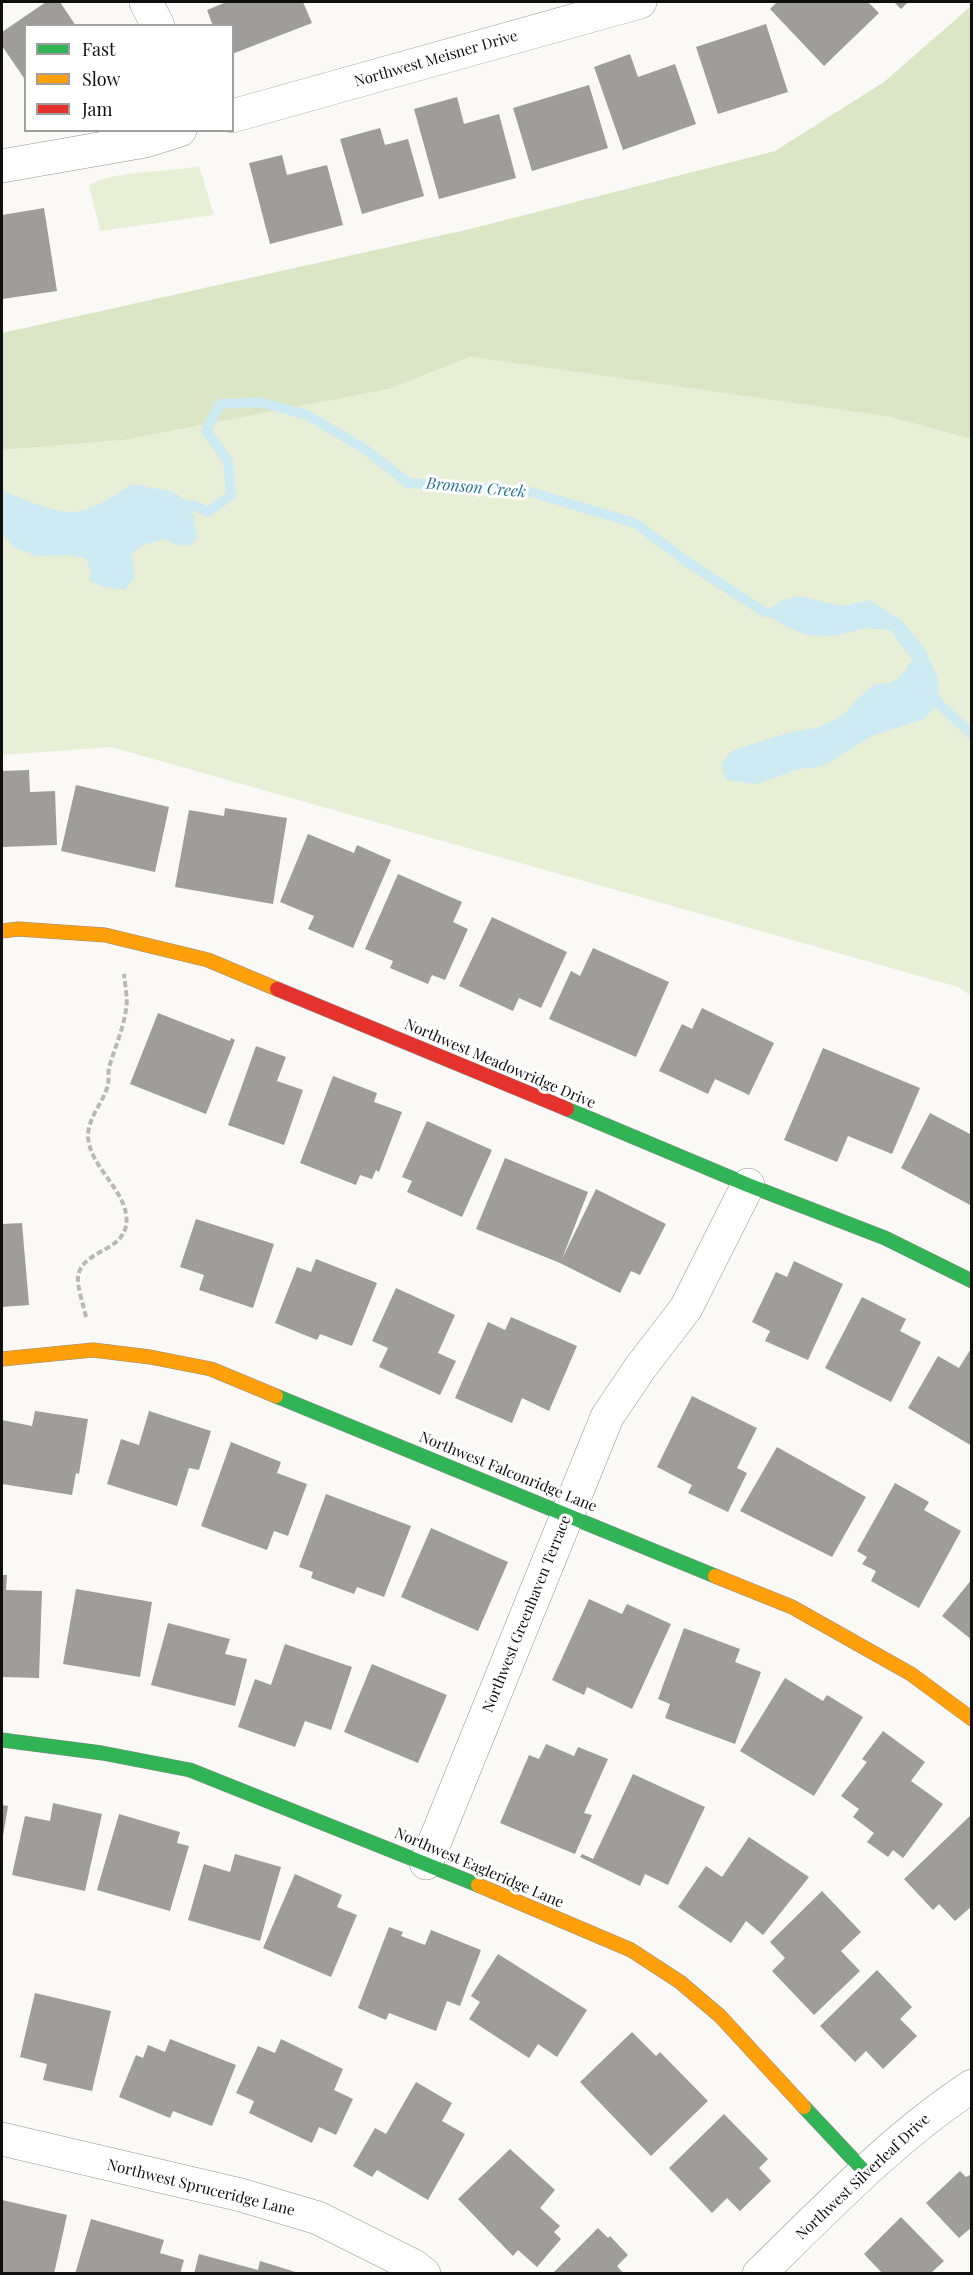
<!DOCTYPE html>
<style>
body{margin:0}
#map{position:relative;width:973px;height:2275px;overflow:hidden;background:#fbf9f5;font-family:"Playfair Display",serif}
canvas{display:block}
.frame{position:absolute;inset:0;border:3px solid #0f0f0f;pointer-events:none}
.legend{position:absolute;left:24px;top:24px;width:210px;height:108px;box-sizing:border-box;background:#fff;border:2px solid #9f9f9f;margin:0;padding:8px 10px;list-style:none;font-size:18px;color:#0f0f0f}
.legend li{display:flex;align-items:center;gap:12px;height:30px}
.legend b{width:30px;border:2px solid #9f9f9f}
</style>
<div id="map">
<canvas width="973" height="2275"></canvas>
<div class="frame"></div>
<ul class="legend">
<li><b style="height:8px;background:#30b455"></b>Fast</li>
<li><b style="height:8px;background:#ff9f0a"></b>Slow</li>
<li><b style="height:8px;background:#e5322d"></b>Jam</li>
</ul>
</div>
<script>
const context = document.querySelector('canvas').getContext('2d');
context.lineJoin = 'round';
function fillPath(path, color) {
  context.fillStyle = color;
  context.fill(path, 'evenodd');
}
function trace(path, color, width, dash) {
  context.strokeStyle = color;
  context.lineWidth = width;
  context.lineCap = dash ? 'butt' : 'round';
  context.setLineDash(dash || []);
  context.stroke(path);
}
function drawText(font, color, halo, rows, align = 'center') {
  context.font = font + ' "Playfair Display",serif';
  context.lineWidth = 6;
  context.setLineDash([]);
  context.textBaseline = 'middle';
  context.strokeStyle = halo;
  context.fillStyle = color;
  for (const [text, x, y, turn = 0] of rows) {
    context.save();
    context.translate(x, y);
    context.rotate((+turn || 0) * Math.PI / 180);
    context.textAlign = isNaN(turn) ? turn : align;
    if (halo) context.strokeText(text, 0, 0);
    context.fillText(text, 0, 0);
    context.restore();
  }
}
const green = new Path2D(`
 M199,166L214,215L100,231L89,185C123,168 163,174 199,166Z
 M470,357L890,417L971,439V996L958,987L111,747L2,755V450L124,440L389,389Z`);
const forest = new Path2D(`
 M971,6V439L890,417L470,357L389,389L124,440L2,450V333L470,229L775,151L884,82Z`);
const water = new Path2D(`
 M132,484L174,492L192,505L197,538L191,545L179,546L164,539L146,544L131,553L135,577L125,590L101,586L89,580L91,573L86,558L66,555L37,556L15,548L2,534V490C17,497 57,514 73,512C95,510 114,496 132,484Z
 M798,596L843,606L869,600L900,619L924,647L938,678V703L924,719L872,736L823,766L795,770L756,784L726,780L721,765L731,751L787,733L817,728L843,716L857,699L875,684C898,684 901,678 912,659L890,630L866,628L835,636L806,635L783,625L764,612L781,601Z`);
const stream = new Path2D(`
 M178,508L192,505L208,512L231,495L228,461L206,431L220,404L259,402L307,415L365,449L408,483L527,491L635,523L686,561L764,612L778,613
 M933,691L938,703L972,734`);
const building = new Path2D(`
 M46,2H60L76,26H26V81L2,46V32Z
 M223,2H303L312,23L232,54V26H213L207,10L224,3Z
 M777,2H868L879,13L824,66L770,9Z
 M894,2H908L901,9Z
 M766,24L788,92L718,114L696,47Z
 M630,54L638,77L675,64L696,124L623,150L594,67Z
 M589,85L608,148L532,171L513,108Z
 M457,97L464,124L499,114L516,178L439,199L414,109Z
 M380,128L385,145L408,139L424,196L362,214L340,139Z
 M282,155L287,175L327,165L343,225L270,244L249,163Z
 M44,208L57,291L2,299V215Z
 M29,770L30,792L55,791L57,845L2,847V771Z
 M76,785L169,807L155,872L61,851Z
 M225,808L287,818L273,904L175,887L189,810L224,816Z
 M308,834L354,853L357,845L391,860L353,948L308,929L314,916L280,902Z
 M398,874L462,902L453,922L468,929L445,980L432,975L428,984L390,968L393,961L365,949Z
 M492,917L567,952L541,1008L519,998L513,1011L459,986Z
 M593,948L669,982L636,1057L549,1019L571,971L580,976Z
 M702,1008L774,1043L749,1095L715,1079L708,1094L659,1071L682,1024L692,1029Z
 M158,1013L230,1041L231,1038L235,1040L206,1114L130,1084Z
 M256,1046L286,1057L277,1081L303,1090L284,1145L228,1125Z
 M823,1048L920,1088L892,1154L848,1136L837,1162L784,1140Z
 M333,1076L377,1093L374,1102L402,1112L379,1172L376,1170L372,1179L360,1175L356,1185L300,1163Z
 M930,1113L972,1135V1206L901,1168Z
 M427,1121L492,1150L462,1217L407,1192L412,1181L402,1177Z
 M505,1158L588,1192L562,1259L596,1189L666,1224L640,1275L631,1271L620,1293L560,1263L476,1229Z
 M196,1219L274,1244L253,1308L199,1290L204,1275L180,1267Z
 M22,1223L29,1305L2,1307V1224Z
 M316,1259L377,1283L352,1346L320,1334L317,1340L275,1323L297,1267L311,1272Z
 M794,1261L843,1284L808,1360L765,1341L770,1331L752,1322L776,1272L787,1277Z
 M396,1288L455,1315L438,1353L456,1361L440,1395L379,1367L388,1348L372,1341Z
 M862,1297L906,1319L900,1331L921,1342L891,1402L825,1368Z
 M511,1317L577,1346L549,1411L522,1398L512,1423L455,1398L488,1322L505,1330Z
 M972,1347V1446L908,1408L938,1356L959,1368Z
 M692,1396L757,1428L737,1468L747,1473L728,1512L688,1493L692,1485L657,1467Z
 M35,1411L88,1419L79,1474L76,1473L72,1495L2,1484V1420L32,1426Z
 M149,1411L211,1431L199,1470L189,1468L177,1506L107,1484L121,1439L139,1445Z
 M231,1442L281,1462L277,1473L307,1484L288,1536L274,1531L267,1550L201,1526Z
 M777,1447L866,1497L832,1557L740,1511Z
 M895,1483L929,1502L924,1510L961,1531L919,1608L871,1581L876,1571L862,1564L867,1557L857,1551Z
 M326,1494L411,1526L384,1597L357,1587L354,1594L311,1578L313,1572L299,1567Z
 M431,1528L508,1562L478,1631L401,1597Z
 M2,1575H7L6,1590L42,1591L39,1678L2,1677Z
 M972,1579V1640L942,1616Z
 M76,1589L152,1602L140,1677L63,1664Z
 M589,1599L622,1614L627,1604L671,1624L632,1709L587,1687L584,1695L552,1680Z
 M168,1623L230,1639L225,1654L247,1659L235,1706L151,1685Z
 M684,1628L740,1649L735,1662L761,1672L735,1744L665,1718L670,1704L658,1699Z
 M285,1644L352,1667L331,1730L305,1721L295,1747L238,1727L255,1679L271,1685Z
 M372,1664L447,1695L418,1763L344,1732Z
 M785,1678L823,1701L827,1695L863,1717L814,1796L740,1751Z
 M883,1731L925,1762L911,1781L943,1804L903,1858L893,1850L888,1857L867,1842L874,1833L853,1817L859,1809L841,1796L867,1762L862,1759Z
 M546,1744L574,1756L578,1747L608,1759L584,1813L592,1815L575,1854L500,1823L529,1755L539,1759Z
 M633,1774L705,1807L668,1885L645,1874L640,1886L580,1857L582,1854L593,1859Z
 M53,1803L102,1814L85,1891L12,1875L25,1816L50,1821Z
 M2,1805L8,1806L3,1836H2Z
 M119,1814L180,1832L177,1843L189,1846L170,1911L97,1890Z
 M972,1814V1906L955,1921L939,1904L933,1910L904,1879Z
 M749,1837L809,1877L763,1935L746,1921L731,1943L678,1907L706,1866L722,1877Z
 M235,1854L281,1867L260,1941L188,1920L204,1864L230,1872Z
 M295,1874L342,1895L337,1907L357,1915L331,1977L263,1948Z
 M822,1891L861,1932L841,1951L860,1971L814,2015L772,1971L785,1958L770,1942Z
 M389,1927L403,1932L401,1936L425,1945L431,1930L481,1950L460,2006L447,2001L436,2031L389,2013L386,2020L358,2008Z
 M498,1954L587,2010L557,2057L538,2044L529,2058L469,2019L480,2002L471,1996Z
 M877,1970L912,2007L900,2019L917,2036L883,2069L866,2051L855,2062L820,2026Z
 M35,1993L111,2011L92,2091L43,2080L47,2064L20,2057Z
 M632,2032L656,2056L660,2052L708,2101L651,2156L580,2082Z
 M170,2039L236,2065L212,2126L173,2111L170,2118L119,2097L136,2055L143,2058L148,2045L165,2052Z
 M281,2039L343,2069L334,2090L353,2099L336,2135L319,2127L312,2143L249,2113L254,2101L236,2093L258,2046L275,2053Z
 M416,2082L452,2103L442,2121L465,2134L428,2200L377,2170L372,2177L353,2166L375,2128L386,2134Z
 M724,2114L768,2159L759,2168L771,2181L740,2211L727,2198L712,2213L669,2168Z
 M510,2149L555,2190L540,2208L560,2226L554,2232L561,2239L537,2267L518,2250L513,2256L458,2199Z
 M960,2171L966,2177L972,2174V2227L959,2238L926,2203Z
 M2,2200L67,2215L54,2274H2Z
 M901,2217L944,2261L930,2274H883L864,2254Z
 M91,2219L164,2240L160,2253L184,2260L180,2274H75Z
 M598,2228L608,2238L610,2236L628,2255L617,2266L624,2274H552Z
 M199,2254L258,2270L260,2261L302,2274H194Z`);
const path = new Path2D(`
 M86,1317C84,1308 77,1286 78,1277C81,1251 121,1252 126,1226C132,1193 88,1168 88,1135C89,1116 103,1103 108,1085C109,1079 108,1073 109,1067C115,1048 123,1029 126,1010C128,999 125,985 124,974`);
const street = new Path2D(`
 M146,2L158,26
 M232,116L640,2
 M2,166L145,141L180,130
 M426,1863L607,1417L640,1368L686,1308L748,1185
 M2,2139L241,2195L318,2218L414,2266L424,2274
 M759,2274C827,2208 893,2138 972,2086`);
const fast = new Path2D(`
 M567,1109L748,1185L885,1238L972,1281
 M276,1396L715,1576
 M2,1740L102,1753L190,1770L478,1885
 M804,2107L865,2172`);
const slow = new Path2D(`
 M2,931L18,929L105,935L208,960L277,989
 M2,1359L93,1350L150,1357L211,1369L276,1396
 M715,1576L792,1607L911,1674L972,1719
 M478,1885L631,1950L680,1982L720,2016L804,2107`);
const jam = new Path2D(`
 M277,989L567,1109`);
const streetNames = [
 ["Northwest Meisner Drive",436,59,-16],
 ["Northwest Meadowridge Drive",500,1064,23],
 ["Northwest Falconridge Lane",508,1472,22],
 ["Northwest Greenhaven Terrace",527,1614,-68],
 ["Northwest Eagleridge Lane",479,1868,23],
 ["Northwest Silverleaf Drive",863,2177,-43],
 ["Northwest Spruceridge Lane",201,2188,14]
];
const waterNames = [
 ["Bronson Creek",476,488,5]
];
fillPath(green, '#e8efd7');
fillPath(forest, '#dae6c5');
fillPath(water, '#ceeaf2');
trace(stream, '#ceeaf2', 10);
fillPath(building, '#9f9d9a');
trace(street, '#959493', 34);
trace(fast, '#8c8b89', 15);
trace(slow, '#8c8b89', 15);
trace(jam, '#8c8b89', 15);
trace(path, '#b9b8b8', 4, [6, 3]);
trace(street, '#fefefe', 33);
trace(fast, '#30b455', 14);
trace(slow, '#ff9f0a', 14);
trace(jam, '#e5322d', 14);
drawText('15px', '#0f0f0f', '#fff', streetNames);
drawText('italic 16px', '#227497', '#fff', waterNames);
</script>
